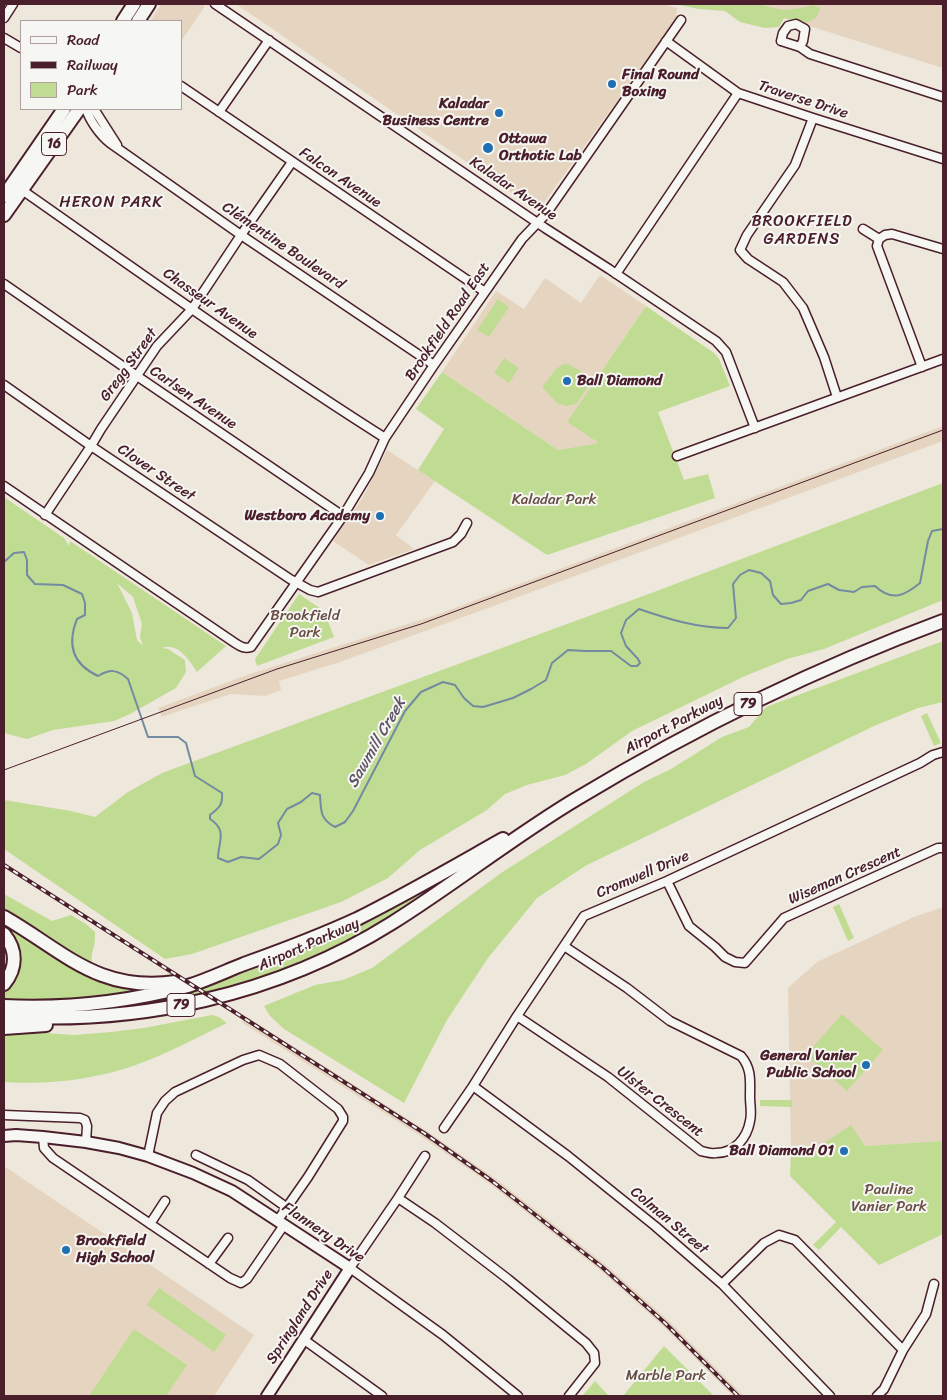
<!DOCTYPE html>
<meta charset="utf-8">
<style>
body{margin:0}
#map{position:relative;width:947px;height:1400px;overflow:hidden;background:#eee7db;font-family:Sriracha,sans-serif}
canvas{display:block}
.frame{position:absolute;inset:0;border:5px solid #4a1f2b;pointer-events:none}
.legend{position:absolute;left:20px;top:20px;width:162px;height:90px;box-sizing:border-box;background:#f6f6f2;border:1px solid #b1a0a2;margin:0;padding:6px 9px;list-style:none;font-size:15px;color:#4a1f2b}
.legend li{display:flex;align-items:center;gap:10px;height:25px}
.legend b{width:25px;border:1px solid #b1a0a2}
</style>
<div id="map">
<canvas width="947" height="1400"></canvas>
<div class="frame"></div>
<ul class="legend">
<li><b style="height:6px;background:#f6f6f2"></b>Road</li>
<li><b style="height:6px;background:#4a1f2b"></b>Railway</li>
<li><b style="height:14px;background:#c0dc93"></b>Park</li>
</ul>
</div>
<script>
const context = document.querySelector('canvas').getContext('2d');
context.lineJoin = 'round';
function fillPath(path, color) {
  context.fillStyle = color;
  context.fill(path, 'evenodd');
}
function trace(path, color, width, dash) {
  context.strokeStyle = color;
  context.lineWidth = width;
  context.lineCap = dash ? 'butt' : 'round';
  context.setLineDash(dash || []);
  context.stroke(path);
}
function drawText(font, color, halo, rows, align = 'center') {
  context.font = font + ' Sriracha,sans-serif';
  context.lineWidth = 4;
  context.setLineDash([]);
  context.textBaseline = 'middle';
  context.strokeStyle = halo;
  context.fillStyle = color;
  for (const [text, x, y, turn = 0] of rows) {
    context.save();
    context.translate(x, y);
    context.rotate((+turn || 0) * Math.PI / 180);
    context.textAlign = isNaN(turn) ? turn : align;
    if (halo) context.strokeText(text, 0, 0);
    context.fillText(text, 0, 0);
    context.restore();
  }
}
const built = new Path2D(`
 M161,4H201L205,6L182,40L181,21H153L151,20Z
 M236,4H663L677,8L676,19L538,211Z
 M742,4H943V68L784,18Z
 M600,275L646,306L568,421L600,443L558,450L442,372L496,291L524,309L545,278L581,303Z
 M943,426V441L488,608L340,662L279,681L281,690L265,696L231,694L161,717V715L158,708L250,674L436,615Z
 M387,450L435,481L396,535L414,549L369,565L333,541L363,497Z
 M943,907V1141L791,1151L788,988L817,962L914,917Z
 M247,1017L428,1132L496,1179L606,1265L669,1321L744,1396H733L663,1326L600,1270L490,1184L422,1137L241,1022Z
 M4,1166L254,1335L214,1396H4Z`);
const green = new Path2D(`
 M674,4H759L773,8L785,10L801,8L813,5L820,8L817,17L804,24L784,18L779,27L765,28L740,22L725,11L699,9Z
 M498,299L509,307L489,337L477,330Z
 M646,306L714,353L719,359L730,386L658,412L684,480L708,474L715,498L547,555L418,470L444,429L416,409L442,372L558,450L599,443L567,422Z
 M504,358L519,368L509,383L494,373Z
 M563,364H568L588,375L586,390L576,404L566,406L557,403L542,387L556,369Z
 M943,483V600L824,649L787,659L745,676L632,731L586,764L565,775L527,785L505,794L487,810L420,850L388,878L341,902L192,954L165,959L4,849V800L71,811L95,817L128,792L162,773L654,592Z
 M4,497L64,538L69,546L70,541L226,646L197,672C189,660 178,642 162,648L168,649L185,660L186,672L176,688L130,714L114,721L53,730L27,739L4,733ZM117,583L133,597L142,624L140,637L143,646L137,640L132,613Z
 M299,594L324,611L334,637L257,666L255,659Z
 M943,641V702L918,708L874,726L585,866L537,898L488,958L447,1020L404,1103L284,1029L270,1016L264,1006L315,985L343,980L372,968L501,873L644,782L671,769L722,737L749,727L766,707Z
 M927,713L941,743L934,746L921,716Z
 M437,885L438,887L367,934L315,959L215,994L148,1007L53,1014L190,990L233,977L298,951L366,920Z
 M4,894L52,921L71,915L86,924L95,932C95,942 95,944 92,953C91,957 92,962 92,966L4,911Z
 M839,904L854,938L848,941L833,907Z
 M4,921L141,989V991L76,1000H4V988L14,976L4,929Z
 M842,1014L883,1050L847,1091L806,1055Z
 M212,1015L219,1017L227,1023C196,1038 165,1055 133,1066C91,1080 48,1085 4,1082V1035L32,1032L74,1035L111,1032L144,1028Z
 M760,1100H792V1107L760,1106Z
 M851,1125L865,1146L943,1141V1234L879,1265L841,1227L819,1250L813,1245L836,1222L790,1176L791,1151L819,1149L818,1147Z
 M159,1288L226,1335L214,1352L147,1305Z
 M134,1329L187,1365L166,1396H89Z
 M664,1346L714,1396H623Z
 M595,1381L609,1396H584L583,1395Z`);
const stream = new Path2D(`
 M4,562L14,553L24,552L27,560V575L35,584L63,585L82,594L85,603V615L77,619C67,644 72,664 98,676C110,669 117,669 128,679L148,737H178L186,743L195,776L222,793C223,805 219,808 210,815V819C228,830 218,843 218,858L228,862L241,857L259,859L278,844L281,835L278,823L287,809L301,802L312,793L320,795C321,811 320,819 335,827L345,822L353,811L405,711L421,692L443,682L455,685L464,698L473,706L483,707L513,698L531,689L546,680L552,663L568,650L585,651H611L631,666H637L640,663L638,659L626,646L621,633L626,620L639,609C668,619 697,628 728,628L736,618L733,584L740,575L749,570L761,573L770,581L773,595L781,604L791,603L801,600L808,591L828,584L839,590L854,592L862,587L875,586C892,602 904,596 920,583L928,541L932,531L943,529`);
const minor = new Path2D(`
 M215,4L545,228L609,269L716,341L726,352L755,428
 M4,18L13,4
 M4,38L21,48
 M666,41L738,93L813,118L943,159
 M800,47L803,41L805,29L796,24L788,26L783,33L781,41L800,47L810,54L943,97
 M181,86L485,292
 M86,109C90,121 100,135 110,143L241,235L434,365
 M94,109L117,145
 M219,112L269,40
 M813,118L795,165L747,235L740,250L748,259L783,282L803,308L824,357L837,397
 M22,190C142,274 262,360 385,438
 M863,229L879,239
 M616,274L738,93
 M4,284L137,376L343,516
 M922,367L877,246L879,239L885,235L892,234L943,249
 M4,385L91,446L290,579L310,590L318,592L453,542L461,534L467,523
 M677,456L943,359
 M4,486L235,643C241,647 245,649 251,647L343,516L369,473L385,438L434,365L522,239L546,214L681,20
 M45,515L91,446L101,429L157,346L192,309L241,235L292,162
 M667,881L689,926L715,947L725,957L735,962L745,963L784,918L938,848H943
 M517,1016L608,1077L701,1151C706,1152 712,1154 716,1153C735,1153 747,1138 750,1121C752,1113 750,1105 750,1097C750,1081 752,1069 741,1056L670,1021L627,988L564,946
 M473,1086L568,1156L655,1226L722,1284L830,1396
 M4,1115L80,1118L85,1120L87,1126L86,1142
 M444,1128L473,1086L517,1016L584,916L667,881L920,763L933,755L943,752
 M43,1137L44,1148L53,1158L230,1278L241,1283L247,1279L284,1225
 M196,1155L248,1180L286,1207
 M148,1156L157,1113L165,1101L175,1092L243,1060L259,1055L280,1064L338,1109L343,1117V1121L308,1177L278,1220
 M425,1156L398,1198L350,1268L443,1335L518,1396
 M398,1198L435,1223L508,1279L586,1343L594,1353L595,1363L569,1396
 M150,1224L165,1201
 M209,1264L228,1238
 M722,1284L764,1243L779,1235L795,1240L903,1350
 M303,1339L382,1396
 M877,1396L884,1389L903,1350L926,1314L934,1284`);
const tertiary = new Path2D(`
 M4,1136L16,1135L43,1137L86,1142L119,1148L148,1156L193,1173L232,1191L350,1268L267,1396`);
const primary = new Path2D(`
 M123,21L134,4
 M138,21L149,4
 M4,196L64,109
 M4,215L79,109`);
const trunk = new Path2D(`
 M4,917C65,952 98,993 176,982
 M4,934C17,950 17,968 4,984
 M4,1006C66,1009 128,1002 188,986C207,980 226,971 244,964C283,950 320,936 357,919C407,894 455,866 503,839
 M4,1016C139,1025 277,995 392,923C456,883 514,836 578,798C694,728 816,668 943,621
 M4,1028L46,1025`);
const tram = new Path2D(`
 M4,770L277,669L421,624L943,430`);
const rail = new Path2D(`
 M4,865L424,1133L492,1181L602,1267L665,1323L738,1396`);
const markers = [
 [612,84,5,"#1f6fb2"],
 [499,113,5,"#1f6fb2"],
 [488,148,6,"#1f6fb2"],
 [567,381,5,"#1f6fb2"],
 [380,516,5,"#1f6fb2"],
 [866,1065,5,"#1f6fb2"],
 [844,1151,5,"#1f6fb2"],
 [66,1250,5,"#1f6fb2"]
];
const shields = [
 [54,144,25],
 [748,704,28],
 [181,1005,28]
];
const shieldNames = [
 ["16",54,144],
 ["79",748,704],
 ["79",181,1005]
];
const poiNames = [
 ["Final Round",622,75],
 ["Boxing",622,92],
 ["Kaladar",489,104,"right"],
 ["Business Centre",489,121,"right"],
 ["Ottawa",499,139],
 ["Orthotic Lab",499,156],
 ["Ball Diamond",577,381],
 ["Westboro Academy",370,516,"right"],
 ["General Vanier",856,1056,"right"],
 ["Public School",856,1073,"right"],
 ["Ball Diamond 01",834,1151,"right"],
 ["Brookfield",76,1241],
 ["High School",76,1258]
];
const streetNames = [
 ["Traverse Drive",803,100,18],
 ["Falcon Avenue",340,178,34],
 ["Kaladar Avenue",513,189,34],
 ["Clémentine Boulevard",283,246,34],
 ["Chasseur Avenue",210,304,35],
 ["Brookfield Road East",448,322,-56],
 ["Gregg Street",129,365,-54],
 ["Carlsen Avenue",193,398,34],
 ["Clover Street",156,473,34],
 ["Airport Parkway",674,725,-28],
 ["Cromwell Drive",643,875,-23],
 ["Wiseman Crescent",845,876,-24],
 ["Airport Parkway",309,945,-24],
 ["Ulster Crescent",660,1102,38],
 ["Colman Street",669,1221,40],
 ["Flannery Drive",323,1233,34],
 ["Springland Drive",300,1317,-57]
];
const parkNames = [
 ["Kaladar Park",554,500],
 ["Brookfield",305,616],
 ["Park",305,633],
 ["Pauline",889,1190],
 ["Vanier Park",889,1207],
 ["Marble Park",666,1376]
];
const neighbourhoodNames = [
 ["HERON PARK",111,203],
 ["BROOKFIELD",802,222],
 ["GARDENS",802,240]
];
const waterNames = [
 ["Sawmill Creek",377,743,-60]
];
fillPath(built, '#e5d5c0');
fillPath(green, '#c0dc93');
trace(stream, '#738aa1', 2);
trace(minor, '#4a1f2b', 11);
trace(tertiary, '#4a1f2b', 14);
trace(primary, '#4a1f2b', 16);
trace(trunk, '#4a1f2b', 16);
trace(minor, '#f6f6f2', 8);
trace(tertiary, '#f6f6f2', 10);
trace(primary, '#f6f6f2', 12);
trace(trunk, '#f6f6f2', 12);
trace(tram, '#4a1f2b', 1);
trace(rail, '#4a1f2b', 4);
trace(rail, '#f6f6f2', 2, [5.5]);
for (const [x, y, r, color] of markers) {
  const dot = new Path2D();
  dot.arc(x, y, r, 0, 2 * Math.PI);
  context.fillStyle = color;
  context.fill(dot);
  trace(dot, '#f6f6f2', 2);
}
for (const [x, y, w] of shields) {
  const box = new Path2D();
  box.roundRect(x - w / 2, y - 11.5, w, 23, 4);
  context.fillStyle = '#f6f6f2';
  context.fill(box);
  trace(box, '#4a1f2b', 1);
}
drawText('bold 14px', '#4a1f2b', null, shieldNames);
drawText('bold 15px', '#4a1f2b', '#f6f6f2', poiNames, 'left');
drawText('15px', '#4a1f2b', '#f6f6f2', streetNames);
drawText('15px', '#684e45', '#f6f6f2', parkNames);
context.letterSpacing = '1px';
drawText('16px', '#4a1f2b', '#f6f6f2', neighbourhoodNames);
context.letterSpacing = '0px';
drawText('italic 16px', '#5e5566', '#f6f6f2', waterNames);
</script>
